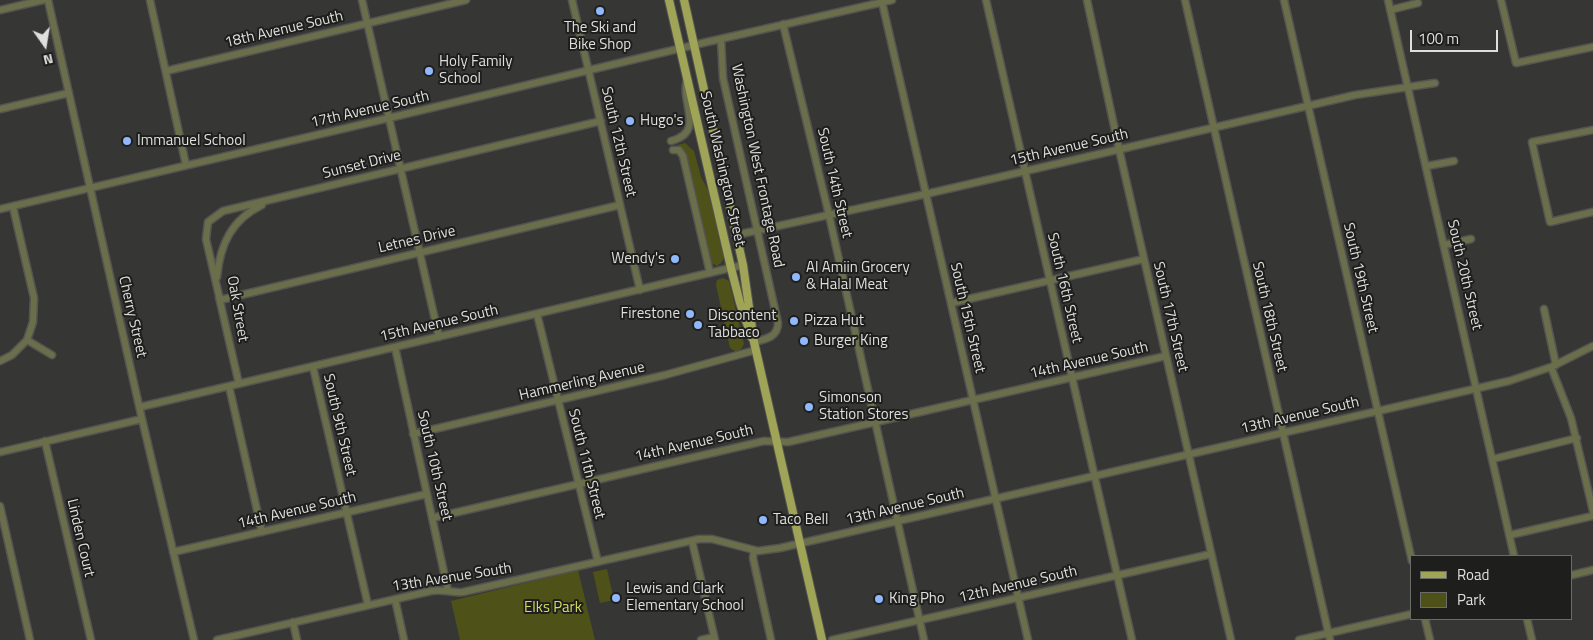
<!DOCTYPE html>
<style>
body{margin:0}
#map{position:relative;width:1593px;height:640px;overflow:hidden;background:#363634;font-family:"Titillium Web",sans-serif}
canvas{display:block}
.legend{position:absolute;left:1410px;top:555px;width:162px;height:65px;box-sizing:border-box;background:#1e1e1c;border:1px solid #6b6b69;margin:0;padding:6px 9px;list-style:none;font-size:15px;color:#dfdfdd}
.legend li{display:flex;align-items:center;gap:10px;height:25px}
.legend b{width:25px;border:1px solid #6b6b69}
.north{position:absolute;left:20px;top:20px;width:50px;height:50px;-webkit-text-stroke:4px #1e1e1c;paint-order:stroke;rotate:167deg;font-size:14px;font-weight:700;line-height:20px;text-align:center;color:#dfdfdd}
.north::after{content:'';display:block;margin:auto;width:18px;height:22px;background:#dfdfdd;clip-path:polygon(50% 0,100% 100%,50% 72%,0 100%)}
.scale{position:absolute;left:1410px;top:30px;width:88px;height:22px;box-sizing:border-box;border:2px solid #dfdfdd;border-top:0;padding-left:6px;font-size:15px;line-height:18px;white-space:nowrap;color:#dfdfdd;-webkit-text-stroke:4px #1e1e1c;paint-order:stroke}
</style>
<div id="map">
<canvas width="1593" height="640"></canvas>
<ul class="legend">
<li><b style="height:6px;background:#a0a456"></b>Road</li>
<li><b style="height:14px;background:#4f5218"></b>Park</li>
</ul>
<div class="north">N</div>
<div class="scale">100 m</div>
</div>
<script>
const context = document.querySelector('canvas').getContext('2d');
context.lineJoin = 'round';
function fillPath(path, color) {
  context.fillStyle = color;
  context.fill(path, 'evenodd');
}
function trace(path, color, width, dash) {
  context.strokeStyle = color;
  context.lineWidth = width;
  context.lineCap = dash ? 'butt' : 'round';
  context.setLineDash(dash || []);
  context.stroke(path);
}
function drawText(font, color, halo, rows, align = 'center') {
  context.font = font + ' "Titillium Web",sans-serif';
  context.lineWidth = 4;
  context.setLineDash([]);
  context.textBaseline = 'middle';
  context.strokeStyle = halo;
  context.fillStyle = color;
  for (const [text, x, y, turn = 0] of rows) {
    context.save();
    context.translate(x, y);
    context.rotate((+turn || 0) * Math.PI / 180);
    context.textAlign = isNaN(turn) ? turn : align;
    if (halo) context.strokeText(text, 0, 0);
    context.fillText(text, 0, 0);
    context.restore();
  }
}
const green = new Path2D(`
 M685,143L694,151L701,177L708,190L724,258L721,263L717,266L710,262L685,152L682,147L677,145Z
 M723,278L729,281L744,344L741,349L737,352L730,348L716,285L717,280Z
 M607,569L614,600L600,603L593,572Z
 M578,570L595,640H460L451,601Z`);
const minor = new Path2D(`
 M48,0L142,419L194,640
 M150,0L186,165
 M362,0L439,337
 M572,0L640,290
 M986,0L1132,640
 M1087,0L1119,149L1231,640
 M1185,0L1330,640
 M1284,0L1412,561
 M1388,0L1514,556
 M1501,0L1516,63L1593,47
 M882,2L1028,640
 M0,10L43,0
 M1390,10L1418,3
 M783,24L829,215L924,640
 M721,39L723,78L778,323C778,337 766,339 754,342
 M166,71L466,0
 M0,109L69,93
 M601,121L223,211L208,222L206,239L220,300L620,205
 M1593,130L1532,142L1550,222L1593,212
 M671,141C706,132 680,103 687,80
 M673,150H679L683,156L710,273
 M1427,166L1454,161
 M13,207L34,298L33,322L27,340
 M0,209L389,118L707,42L892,0
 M736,235L926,194L1355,95L1435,83
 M1444,245L1471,239
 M217,277C220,245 231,220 262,205
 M219,297L239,384
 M951,303L1144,259
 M1544,309L1556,365
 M537,314L598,562
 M395,347L448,591
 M0,361L12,355L27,340L52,355
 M313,367L368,605
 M1551,367L1571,418L1593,511
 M229,386L262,532
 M140,407L743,265
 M413,434L665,375L756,350
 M45,441L91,640
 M0,452L142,419
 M1493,459L1577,438
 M0,506L30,640
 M432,518L764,441L788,442L1166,356
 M1510,535L1593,516
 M692,541L715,640
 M754,550L753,558L771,640
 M173,552L427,494
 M1572,575L1593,570
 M395,599L404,640
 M1425,619L1430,640
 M1527,619L1532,640
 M293,622L297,640
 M217,640L431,591C442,589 452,593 463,592L699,539H712L758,551L780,548L1509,381L1551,367L1593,346
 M701,640L714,637
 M832,640L1211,554
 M1299,640L1412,614`);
const major = new Path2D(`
 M669,0L731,268L740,303L752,338
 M684,0L743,265L754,342L822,640`);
const markers = [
 [600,11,5,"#91b8fd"],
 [429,71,5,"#91b8fd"],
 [630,121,5,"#91b8fd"],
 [127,141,5,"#91b8fd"],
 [675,259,5,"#91b8fd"],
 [796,277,5,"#91b8fd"],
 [690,314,5,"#91b8fd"],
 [794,321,5,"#91b8fd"],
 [698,325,5,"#91b8fd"],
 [804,341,5,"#91b8fd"],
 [809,407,5,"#91b8fd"],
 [763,520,5,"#91b8fd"],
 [616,598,5,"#91b8fd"],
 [879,599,5,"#91b8fd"]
];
const poiNames = [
 ["The Ski and",600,28,"center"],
 ["Bike Shop",600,45,"center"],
 ["Holy Family",439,62],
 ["School",439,79],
 ["Hugo's",640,121],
 ["Immanuel School",137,141],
 ["Wendy's",665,259,"right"],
 ["Al Amiin Grocery",806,268],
 ["& Halal Meat",806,285],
 ["Firestone",680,314,"right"],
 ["Discontent",708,316],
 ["Tabbaco",708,333],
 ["Pizza Hut",804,321],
 ["Burger King",814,341],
 ["Simonson",819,398],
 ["Station Stores",819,415],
 ["Taco Bell",773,520],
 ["Lewis and Clark",626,589],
 ["Elementary School",626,606],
 ["King Pho",889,599]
];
const streetNames = [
 ["18th Avenue South",284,30,-13],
 ["17th Avenue South",370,110,-13],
 ["South 12th Street",618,142,77],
 ["15th Avenue South",1069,148,-13],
 ["Sunset Drive",362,165,-14],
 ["Washington West Frontage Road",757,166,78],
 ["South Washington Street",722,169,77],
 ["South 14th Street",834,183,77],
 ["Letnes Drive",417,240,-13],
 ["South 20th Street",1464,275,77],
 ["South 19th Street",1360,278,77],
 ["South 16th Street",1064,288,77],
 ["Oak Street",237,309,80],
 ["Cherry Street",132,317,77],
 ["South 17th Street",1170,317,77],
 ["South 18th Street",1269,317,77],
 ["South 15th Street",967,318,77],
 ["15th Avenue South",439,324,-13],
 ["14th Avenue South",1089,361,-13],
 ["Hammerling Avenue",582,382,-13],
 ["13th Avenue South",1300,416,-13],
 ["South 9th Street",339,425,77],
 ["14th Avenue South",694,444,-13],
 ["South 11th Street",586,464,76],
 ["South 10th Street",434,466,77],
 ["13th Avenue South",905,507,-13],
 ["14th Avenue South",297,511,-13],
 ["Linden Court",80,538,77],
 ["13th Avenue South",452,578,-9],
 ["12th Avenue South",1018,585,-13]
];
const parkNames = [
 ["Elks Park",553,608]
];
fillPath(green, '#4f5218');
trace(minor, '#545452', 9);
trace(major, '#545452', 10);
trace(minor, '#6b6e4a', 6);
trace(major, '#a0a456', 8);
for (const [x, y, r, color] of markers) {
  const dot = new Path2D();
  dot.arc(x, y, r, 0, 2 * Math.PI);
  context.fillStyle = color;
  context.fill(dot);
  trace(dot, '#1e1e1c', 2);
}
drawText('15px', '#dfdfdd', '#1e1e1c', poiNames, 'left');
drawText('15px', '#dfdfdd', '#1e1e1c', streetNames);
drawText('15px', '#d6dc5d', '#1e1e1c', parkNames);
</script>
